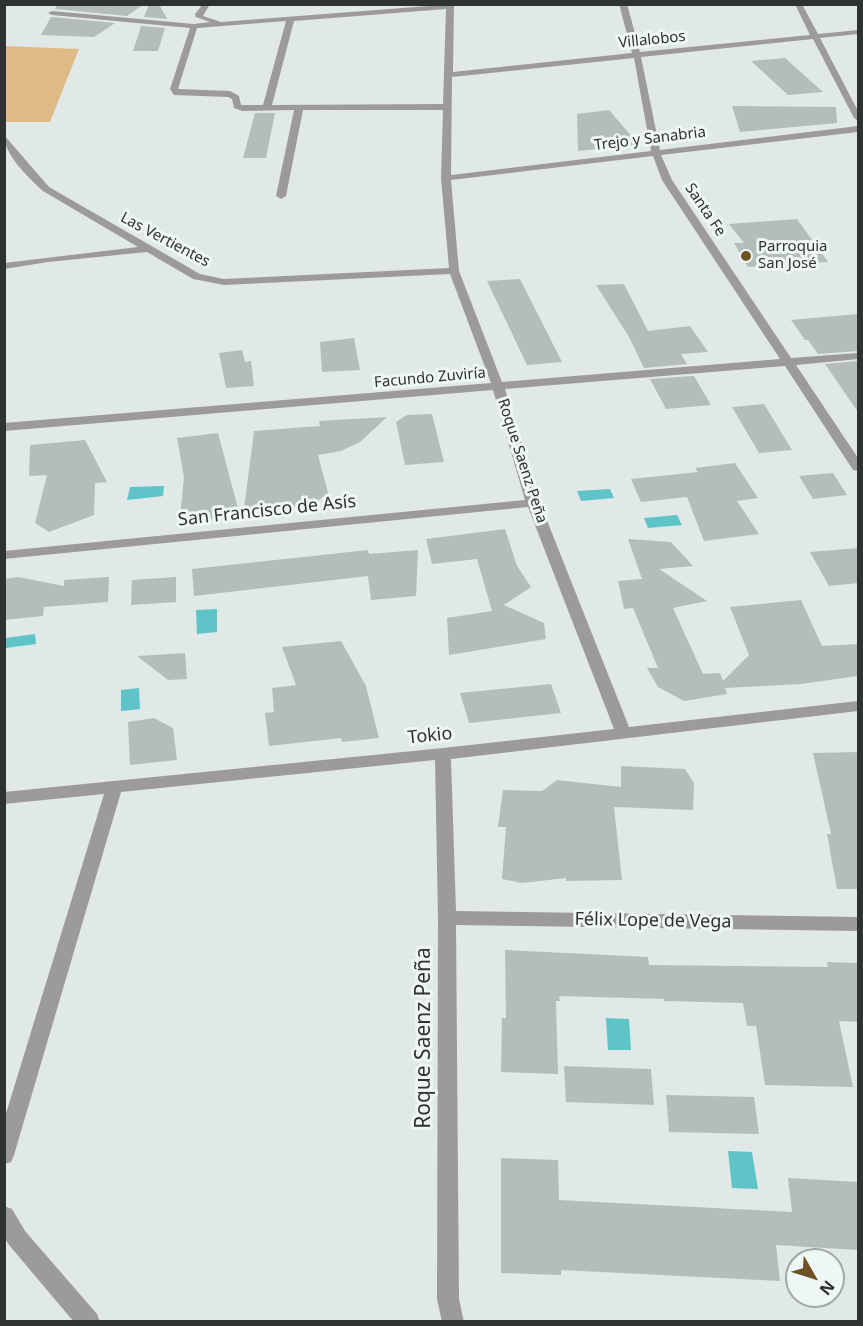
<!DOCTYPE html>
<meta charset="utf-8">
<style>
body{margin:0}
#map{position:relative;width:863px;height:1326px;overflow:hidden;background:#e1e8e8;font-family:"Noto Sans",sans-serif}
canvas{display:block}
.frame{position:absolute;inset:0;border:6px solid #2f3232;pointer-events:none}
.north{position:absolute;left:785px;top:1248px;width:60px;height:60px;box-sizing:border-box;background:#eef6f6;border:2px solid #a2a8a8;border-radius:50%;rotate:129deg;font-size:16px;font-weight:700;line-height:24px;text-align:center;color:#2f3232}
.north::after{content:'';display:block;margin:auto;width:21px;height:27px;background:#6e5125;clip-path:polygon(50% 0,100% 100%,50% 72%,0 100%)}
</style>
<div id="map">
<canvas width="863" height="1326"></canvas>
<div class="frame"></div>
<div class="north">N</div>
</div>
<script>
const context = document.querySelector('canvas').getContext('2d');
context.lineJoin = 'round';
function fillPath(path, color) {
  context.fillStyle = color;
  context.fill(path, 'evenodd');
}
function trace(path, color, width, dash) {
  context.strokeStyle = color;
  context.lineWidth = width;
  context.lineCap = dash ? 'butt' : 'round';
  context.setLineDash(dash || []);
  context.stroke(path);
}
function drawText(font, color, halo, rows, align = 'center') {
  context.font = font + ' "Noto Sans",sans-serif';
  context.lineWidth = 6;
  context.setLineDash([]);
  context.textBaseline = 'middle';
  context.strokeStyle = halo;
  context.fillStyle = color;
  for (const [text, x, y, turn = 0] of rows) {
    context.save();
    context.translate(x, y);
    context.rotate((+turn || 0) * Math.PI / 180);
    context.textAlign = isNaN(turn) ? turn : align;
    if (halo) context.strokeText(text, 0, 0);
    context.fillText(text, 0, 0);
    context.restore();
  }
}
const green = new Path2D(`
 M5,46L79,49L50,122H5Z`);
const water = new Path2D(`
 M164,486L163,496L127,500L130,487Z
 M610,489L614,498L581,501L577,491Z
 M677,515L682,525L648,528L644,518Z
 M217,609V632L197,634L196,610Z
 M35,634L36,644L6,648V638Z
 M139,688L140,709L121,711V690Z
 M606,1018L629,1019L631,1050H608Z
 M728,1151L752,1152L758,1189L732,1188Z`);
const building = new Path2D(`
 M58,4H144L127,16L55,9Z
 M149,4H159L167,19L144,17Z
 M51,17H52L115,23L94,37L41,35Z
 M141,26L165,28L158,51H133Z
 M785,58L823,92L788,95L751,61Z
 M732,106L836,107L837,123L740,132Z
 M609,110L639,145L578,151L577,114Z
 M255,113H275L266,158H243Z
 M797,219L828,262L748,267L734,243H744L729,224Z
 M520,279L562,362L527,365L487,281Z
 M624,284L648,331L690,326L708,352L681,354L687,364L644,368L629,337L596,285Z
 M858,314V351L818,354L808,340H805L791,320Z
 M354,338L360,370L322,372L320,342Z
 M242,350L245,362L251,361L254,386L226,388L219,353Z
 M858,361V412L825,364Z
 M694,376L711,405L666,409L650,379Z
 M764,404L792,450L759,453L732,407Z
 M432,414L444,462L405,465L396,422L407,415Z
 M387,417L360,442L341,451L318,455L328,493L310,507L244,509L254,431L320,426L319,421Z
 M218,433L240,516L206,520L180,518L184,477L177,438Z
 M85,440L107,482L95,483L94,515L49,532L35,523L47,475L29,476L30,445Z
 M735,463L758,498L737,501L759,534L704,541L687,497L641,502L631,479L698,472L695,468Z
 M833,473L847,495L813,499L799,476Z
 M505,529L517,566L531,587L504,605L544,623L546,639L449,655L447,618L492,611L477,559L432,564L426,539Z
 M628,539L671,542L693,566L659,569L707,601L673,608L703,674L720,673L723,681L749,655L730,607L801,600L822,646L858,644V676L801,684L725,688L727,694L684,701L658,687L647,668H658L633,608L624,609L618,581L642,579Z
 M858,548V583L829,586L810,552Z
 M368,550L369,554L418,550L416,596L371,600L368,576L194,596L192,569Z
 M18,577L64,586V580L109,577L108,602L44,607L43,616L4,620V579Z
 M176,577V602L131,605L132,580Z
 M341,641L366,686L379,738L342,742L341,738L269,746L265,713L274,712L272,688L296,685L282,647Z
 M185,653L187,679L168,680L137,656Z
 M551,684L561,713L469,723L460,693Z
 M154,718L173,728L177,760L130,765L128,722Z
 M858,752V889H837L827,834H831L813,753Z
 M621,766L685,769L694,783L693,810L614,807L622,880L566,881V878L522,883L502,879L506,827H498L503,790L542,791L557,780L621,787Z
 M505,950L648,957L649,965L828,967L827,962L858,963V1022L839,1021L853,1087L765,1085L756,1026H747L743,1003L664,1001V999L559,996L560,1001H556L558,1074L501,1072L502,1018H506Z
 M564,1066L651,1069L654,1105L566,1102Z
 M666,1095L754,1097L759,1134L669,1132Z
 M501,1158L558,1160L559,1200L792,1212L788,1178L858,1182V1250L776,1245L780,1281L561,1270V1275L501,1273Z`);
const street = new Path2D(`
 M203,4H210L203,16L221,22L454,4L453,72L632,53L619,4H627L640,52L810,35L795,4H802L818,34L858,30V34L820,38L858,111V121L854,118L813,39L641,57L660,150L858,126V132L661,155L672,180L791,358L858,353V359L796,365L858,458V471L853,470L785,366L505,389L540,503L629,727L858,701V711L451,759L456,911L858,917V931L456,925L459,1299L464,1322H442L437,1299L438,918L435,760L121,792L14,1155L11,1162L4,1164V1120L104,794L4,804V792L443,748L614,729L528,507L4,559V551L525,500L493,390L4,431V423L491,383L450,274L224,285L193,279L147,252L48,262L4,269V263L138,247L43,191C29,178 4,155 4,135L49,187L200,274L224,279L449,268L441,178L443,110H303L286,196L281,199L276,196L294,110L242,111L234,108L232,99L228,97L174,95L170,89L190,28L52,15L48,13L52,11L194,24L210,22L196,17L195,14ZM446,9L443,104L272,105L294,21ZM286,21L263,105H241L239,96L230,91L178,89L197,28ZM634,58L651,151L451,175L452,77ZM653,156L662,180L780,359L502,382L459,271L451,180Z
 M4,1206L12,1209L25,1231L97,1314L100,1322H74L9,1245L4,1237Z`);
const markers = [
 [746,256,6,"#6e5125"]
];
const farStreetnames = [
 ["Villalobos",652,40,-6],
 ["Trejo y Sanabria",650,139,-7],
 ["Santa Fe",705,210,56],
 ["Las Vertientes",165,240,28],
 ["Facundo Zuviría",430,378,-5],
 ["Roque Saenz Peña",522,461,72]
];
const farPoinames = [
 ["Parroquia",758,247],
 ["San José",758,264]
];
const streetNames = [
 ["San Francisco de Asís",267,511,-6],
 ["Tokio",430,736,-6],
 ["Félix Lope de Vega",653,921,1]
];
const nearStreetnames = [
 ["Roque Saenz Peña",424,1038,-90]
];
fillPath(green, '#dfba84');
fillPath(water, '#5ec4c7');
fillPath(building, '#b5bcbc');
fillPath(street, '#9d9b99');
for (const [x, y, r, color] of markers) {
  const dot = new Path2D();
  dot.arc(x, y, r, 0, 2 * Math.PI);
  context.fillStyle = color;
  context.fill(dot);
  trace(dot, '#eef6f6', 2);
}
drawText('15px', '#2f3232', '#eef6f6', farStreetnames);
drawText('15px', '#2f3232', '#eef6f6', farPoinames, 'left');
drawText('18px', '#2f3232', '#eef6f6', streetNames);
drawText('21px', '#2f3232', '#eef6f6', nearStreetnames);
</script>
